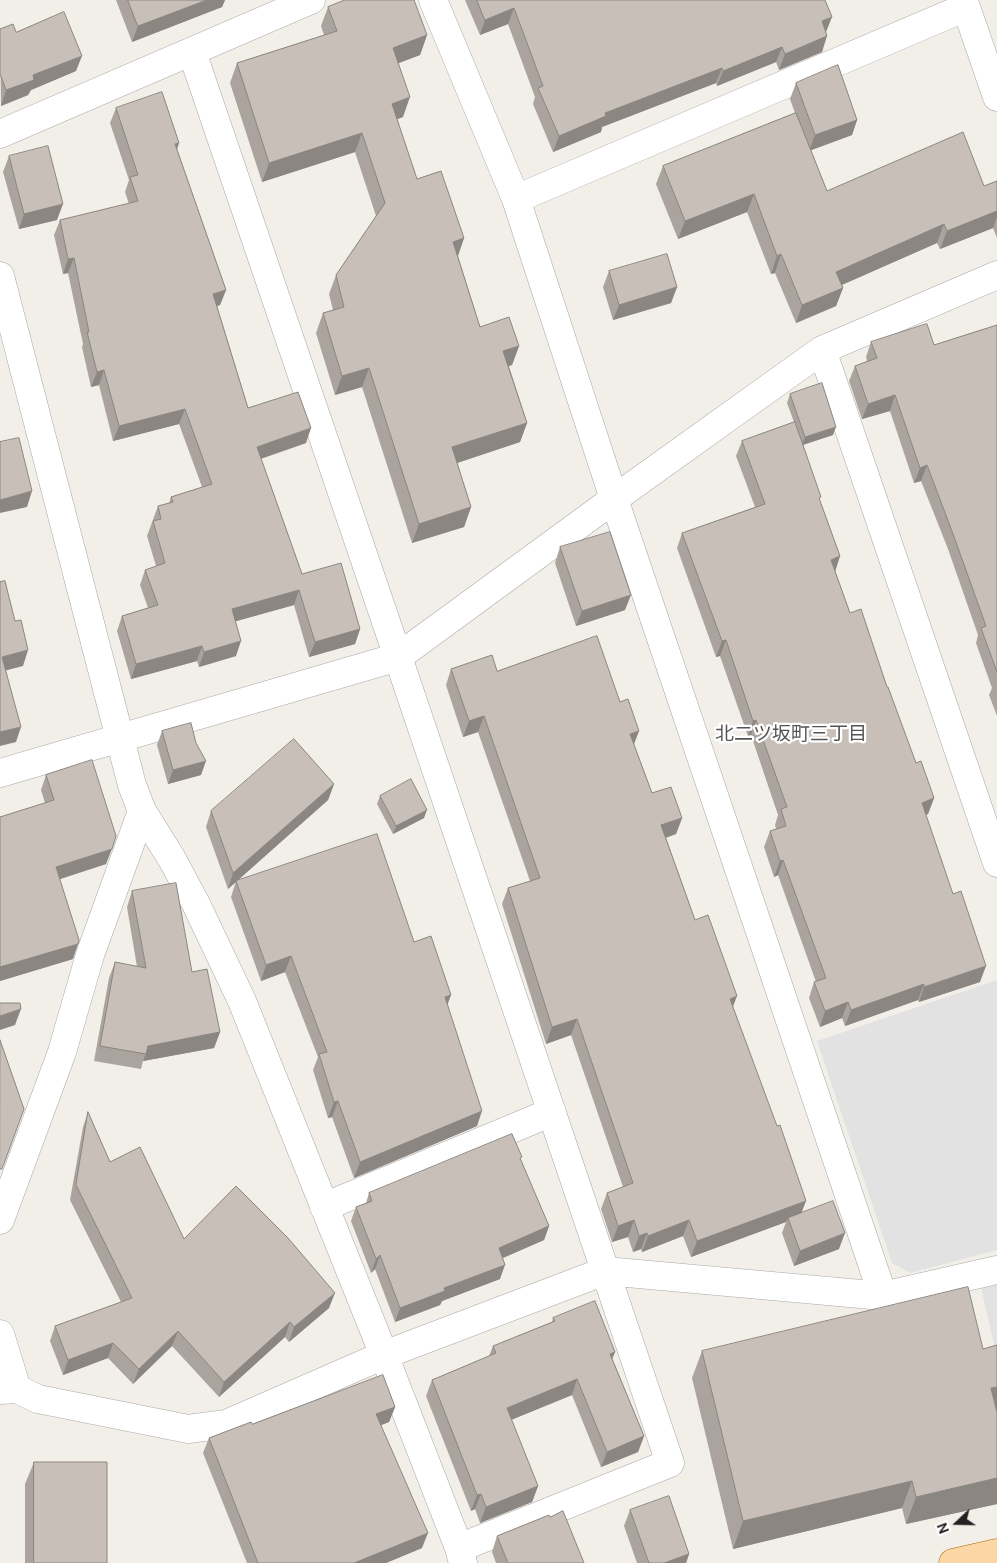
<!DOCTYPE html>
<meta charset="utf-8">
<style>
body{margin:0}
#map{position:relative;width:997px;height:1563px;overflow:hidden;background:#f2efe9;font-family:"DM Sans",sans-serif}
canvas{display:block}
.north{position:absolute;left:932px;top:1498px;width:50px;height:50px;-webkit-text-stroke:4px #fff;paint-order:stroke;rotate:249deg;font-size:14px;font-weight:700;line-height:20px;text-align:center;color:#222}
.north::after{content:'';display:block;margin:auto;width:18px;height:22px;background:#222;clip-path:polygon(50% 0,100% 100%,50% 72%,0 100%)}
</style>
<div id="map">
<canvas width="997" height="1563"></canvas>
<div class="north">N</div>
</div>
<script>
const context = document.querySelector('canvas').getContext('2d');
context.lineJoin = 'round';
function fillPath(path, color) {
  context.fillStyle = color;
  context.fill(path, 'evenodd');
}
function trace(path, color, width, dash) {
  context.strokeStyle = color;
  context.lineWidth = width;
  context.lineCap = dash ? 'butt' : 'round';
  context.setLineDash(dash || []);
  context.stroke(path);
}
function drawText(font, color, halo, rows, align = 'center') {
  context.font = font + ' "DM Sans","Noto Sans JP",sans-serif';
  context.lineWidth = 4.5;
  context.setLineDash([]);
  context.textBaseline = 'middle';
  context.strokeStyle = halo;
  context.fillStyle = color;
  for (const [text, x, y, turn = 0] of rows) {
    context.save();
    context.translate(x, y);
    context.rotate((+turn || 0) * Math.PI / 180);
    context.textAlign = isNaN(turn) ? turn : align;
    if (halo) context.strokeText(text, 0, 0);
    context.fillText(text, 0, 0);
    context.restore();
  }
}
const parking = new Path2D(`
 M997,980V1250L910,1273L892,1263L817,1041Z
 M997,1284V1357L981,1288Z`);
const minor = new Path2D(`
 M433,0L516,199L614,499L883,1296
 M192,52L398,657L670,1463L459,1548
 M0,134L311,0
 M516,199L966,7L997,97
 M0,276L132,785L142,811L172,859L196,904L242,1001L384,1355L459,1548L463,1563
 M822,350L997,863
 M0,773L398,657L614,499L822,350L997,275
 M324,1207L552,1112
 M0,1220L62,1052L90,955L142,811
 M0,1334L17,1389
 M0,1390L17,1389L38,1399L188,1429L226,1424L384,1355L605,1271L883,1296L997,1270`);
const major = new Path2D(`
 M953,1563L997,1553`);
const wall = new Path2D(`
 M116,0H225L222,7L132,42Z
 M465,0H825L826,32L822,52L779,70L776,62L717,86L716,83L602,127L601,132L553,152L533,104L535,97L508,24L480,35Z
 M328,7L427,35L420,55L398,63L403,117L397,119L417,179L464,238L458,256L480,327L519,346L512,365L509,366L527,423L520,442L457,463L471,507L464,527L412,543L362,387L335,395L316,333L323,313L333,310L329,294L336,275L376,216L355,152L262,182L230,83L237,63L324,35L321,26Z
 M0,29L16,32L76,71L31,90L28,95L1,106Z
 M796,83L857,120L852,135L811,150L827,191L984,186L997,181V238L993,228L940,249L937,243L842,285L843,288L836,306L796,323L775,273L771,274L747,212L678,239L656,184L663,166L795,113L790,99Z
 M116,108L179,143L177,149L226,290L220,305L217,306L248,408L306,443L261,459L302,574L360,629L355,644L309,657L294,605L236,621V656L199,667L197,661L131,679L117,631L122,616L148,608L140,585L145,570L156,566L147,536L158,506L169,503L171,497L202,487L179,424L113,441L99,385L91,387L82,347L83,344L68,273L63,274L54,235L60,220L129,204L125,192L129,180L110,123Z
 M9,156L57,220L19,229L3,172Z
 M609,271L677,287L671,303L613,320L603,287Z
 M997,325V716L989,695L992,688L976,643L978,635L948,549L921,481L914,483L890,411L862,419L849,381L855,366L867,361L866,357L871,342L934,345Z
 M790,394L833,435L803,445L820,501L840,556L835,571L850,613L887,687L916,763L934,798L928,814L926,815L980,982L919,1002L918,1000L845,1026L842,1018L820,1027L809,998L814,982H816L778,875L774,877L764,847L770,831L776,829L775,825L778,815L751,735L748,736L720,656L716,657L677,548L682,533L755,507L736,456L742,441L794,422L787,403Z
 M560,547L625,610L576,626L555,563Z
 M451,669L497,671L634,745L652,793L682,818L676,834L666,838L695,920L733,1007L802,1212L839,1249L794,1266L782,1233L786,1222L691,1257L683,1236L642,1252L641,1249L633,1252L628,1237L612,1242L601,1209L607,1193L623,1187L571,1035L546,1044L502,904L508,888L530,881L478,732L463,737L446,685Z
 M162,731L201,775L168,784L157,745Z
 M46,775L106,864L60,879L73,959L0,981V817L45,803L41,790Z
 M334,784L328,800L228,889L206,827L211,811Z
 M380,796L424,818L393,834L377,804Z
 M236,881L414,942L451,995L447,1005L477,1126L354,1178L332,1117L328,1118L313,1070L318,1057L285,972L261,981L231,897Z
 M132,891L192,972L220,1032L214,1048L143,1061L141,1069L94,1061L109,978L115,962L137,967L127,907Z
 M88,1112L110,1162L184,1239L329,1308L289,1342L285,1337L219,1397L172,1346L133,1384L108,1358L63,1375L50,1341L55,1326L121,1302L70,1200L83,1127Z
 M521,1161L549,1226L544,1240L502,1258L500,1279L442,1301L440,1305L395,1322L375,1269L371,1273L351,1221L356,1207L366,1203L369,1193Z
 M553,1318L615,1352L612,1358L644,1436L638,1452L601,1467L572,1395L511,1420L538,1486L532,1502L480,1523L475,1509L471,1511L426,1396L432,1380L489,1356L493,1346L552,1322Z
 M997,1345V1504L906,1524L902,1508L733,1549L692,1378L702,1351L983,1349Z
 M395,1407L389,1422L381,1425L422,1548L386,1563H247L203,1453L209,1438L252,1424Z
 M34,1462L107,1563H25V1484Z
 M630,1510L689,1554L686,1563H637L624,1526Z
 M497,1536L584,1563H496L492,1552Z`);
const shadedWall = new Path2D(`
 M207,0H225L222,7L132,42L138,26Z
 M514,8L508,24L480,35L485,20Z
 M832,17L826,32L822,21Z
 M427,35L420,55L386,68L393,48Z
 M827,36L822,52L779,70L785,54Z
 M782,47L776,62L717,86L723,71Z
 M82,56L76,71L31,90L28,95L1,106L6,90L33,75Z
 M722,68L716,83L602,127L601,132L553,152L559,136L605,113Z
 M410,97L403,117L385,124L392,104Z
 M857,120L852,135L809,151L815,135Z
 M362,133L355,152L262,182L269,163Z
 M179,143L174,158L175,144Z
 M754,194L747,212L678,239L685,221Z
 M63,204L57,220L19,229L24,214Z
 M997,211V217L993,228L940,249L947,231Z
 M944,224L937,243L830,290L836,272Z
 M464,238L457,258L453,242Z
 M781,254L775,273L771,274L777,256Z
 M74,258L68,273L63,274L68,259Z
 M677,287L671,303L613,320L619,305Z
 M843,288L836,306L796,323L802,305Z
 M226,290L220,305L208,309L213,294Z
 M519,346L512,365L496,370L503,351Z
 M369,368L362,387L335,395L342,376Z
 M104,370L99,385L91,387L97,372Z
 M895,395L890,411L862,419L868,404Z
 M185,409L179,424L113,441L119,426Z
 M527,423L520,442L445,467L452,447Z
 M836,427L833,435L802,445L805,437Z
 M311,428L306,443L251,462L257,447Z
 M927,465L921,481L914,483L920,468Z
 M32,491L27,507L0,513V500Z
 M471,507L464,527L412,543L419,524Z
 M840,556L835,572L831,560Z
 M299,590L294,605L226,624L232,609Z
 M631,595L625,610L576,626L582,611Z
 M360,629L355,644L309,657L315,642Z
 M726,640L720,656L716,657L722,641Z
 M241,641L236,656L199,667L204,652Z
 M202,646L197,661L131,679L136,664Z
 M28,650L23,666L0,672L2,657Z
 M484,716L478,732L463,737L469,721Z
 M756,720L751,735L748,736L753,721Z
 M21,727L16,742L0,746V732Z
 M639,731L633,747L630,734Z
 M206,761L201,775L168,784L173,770Z
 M334,784L328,800L228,889L233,873Z
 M934,798L928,814L916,818L922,803Z
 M427,810L424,818L393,834L396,826Z
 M682,818L676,834L655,841L661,825Z
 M112,849L106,864L51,882L56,867Z
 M783,860L778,875L774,877L780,861Z
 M78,944L73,959L0,981V967Z
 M291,956L285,972L261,981L266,965Z
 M986,966L980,982L919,1002L924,987Z
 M924,984L918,1000L845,1026L851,1010Z
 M451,995L445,1011V997Z
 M737,996L731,1012L730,999Z
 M848,1002L842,1018L820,1027L825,1011Z
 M21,1009L15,1025L0,1030V1016Z
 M577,1019L571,1035L546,1044L552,1027Z
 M220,1032L214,1048L143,1061L146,1054L148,1046Z
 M338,1101L332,1117L328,1118L334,1102Z
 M482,1111L477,1126L354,1178L360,1162Z
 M806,1201L800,1217L788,1218L786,1222L691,1257L697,1241Z
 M634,1220L628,1237L612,1242L618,1226Z
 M689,1220L683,1236L642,1252L648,1236Z
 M549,1226L544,1240L494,1262L499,1248Z
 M647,1233L641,1249L633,1252L639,1236Z
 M845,1233L839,1249L794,1266L800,1251Z
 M380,1255L375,1269L371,1273L376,1259Z
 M505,1265L500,1279L442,1301L440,1305L395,1322L400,1308L444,1288Z
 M335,1293L329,1308L289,1342L294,1327Z
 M290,1322L285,1337L219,1397L224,1382Z
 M178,1331L172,1346L133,1384L139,1369Z
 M113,1343L108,1358L63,1375L68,1360Z
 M615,1352L609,1367L610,1354Z
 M577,1379L572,1395L501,1424L507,1408Z
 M997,1387V1412L991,1388Z
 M395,1407L389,1422L371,1429L376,1414Z
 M644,1436L638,1452L601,1467L607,1452Z
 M997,1478V1504L906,1524L916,1497Z
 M912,1481L902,1508L733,1549L743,1521Z
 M538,1486L532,1502L480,1523L486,1507Z
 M481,1494L475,1509L471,1511L477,1495Z
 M428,1533L422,1548L386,1563H354Z
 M689,1554L686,1563H664Z`);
const building = new Path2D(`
 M128,0H207L138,26Z
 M345,0H414L427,35L393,48L410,97L392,104L417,179L441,171L464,238L453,242L480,327L509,317L519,346L503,351L527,423L452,447L471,507L419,524L369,368L342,376L323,313L344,307L336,275L385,203L362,133L269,163L237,63L337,31L328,7Z
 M477,0H825L832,17L822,21L827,36L785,54L782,47L723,71L722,68L605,113L606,116L559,136L538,88L543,86L514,8L485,20Z
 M64,12L82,56L33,75L34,80L6,90L0,74V29L13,24L16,32Z
 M838,65L857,120L815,135L796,83Z
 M162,92L179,143L175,144L226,290L213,294L248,408L298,392L311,428L257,447L302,574L341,563L360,629L315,642L299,590L232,609L241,641L204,652L202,646L136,664L122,616L158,605L145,570L165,563L153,521L161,519L158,506L173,502L171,497L212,484L185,409L119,426L104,370L97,372L87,332H89L74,258L68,259L60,220L138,201L130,177L138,175L116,108Z
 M796,113L827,191L963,132L984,186L997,181V211L947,231L944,224L836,272L843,288L802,305L781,254L777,256L754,194L685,221L663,166Z
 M48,146L63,204L24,214L9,156Z
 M667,254L677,287L619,305L609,271Z
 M927,324L934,345L997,325V672L981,628L986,626L953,534L927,465L920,468L895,395L868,404L855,366L877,358L871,342Z
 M822,383L836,427L805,437L790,394Z
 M795,422L821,497L819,498L840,556L831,560L850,613L861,609L887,687H888L916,763L921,761L934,798L922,803L953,894L961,891L986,966L924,987V984L851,1010L848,1002L825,1011L814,982L826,978L783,860L780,861L770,831L786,826L781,809L787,807L756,720L753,721L726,640L722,641L682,533L765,504L742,441Z
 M19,438L32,491L0,500V442Z
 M610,532L631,595L582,611L560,547Z
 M5,581L15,621L21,620L28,650L2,657L21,727L0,732V582Z
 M597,636L620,702L628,699L639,731L630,734L652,793L671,787L682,818L661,825L695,920L708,915L737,996L730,999L777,1126L780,1125L806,1201L697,1241L689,1220L648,1236L647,1233L639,1236L634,1220L618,1226L607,1193L633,1183L577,1019L552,1027L508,888L540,878L484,716L469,721L451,669L492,655L497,671Z
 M191,723L196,743L206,761L173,770L162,731Z
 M294,739L334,784L233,873L211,811Z
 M92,760L116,836L112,849L56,867L79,940L78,944L0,967V817L54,800L46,775Z
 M411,779L427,810L396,826L380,796Z
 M377,834L414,942L431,936L451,995L445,997L482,1111L360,1162L338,1101L334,1102L319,1054L327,1052L291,956L266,965L236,881Z
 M176,883L192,972L207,969L220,1032L148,1046L146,1054L100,1046L115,962L146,968L132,891Z
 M0,1003H20L21,1009L0,1016Z
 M0,1040L24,1109L2,1169H0Z
 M88,1112L110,1162L140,1147L184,1239L236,1186L288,1238L335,1293L294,1327L290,1322L224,1382L178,1331L139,1369L113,1343L68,1360L55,1326L132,1298L76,1185Z
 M512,1134L522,1157L520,1158L549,1226L499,1248L505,1265L444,1288L445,1291L400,1308L380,1255L376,1259L356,1207L372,1201L369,1193Z
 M833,1201L845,1233L800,1251L788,1218Z
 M968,1287L983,1349L997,1345V1387L991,1388L997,1413V1478L916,1497L912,1481L743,1521L702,1351Z
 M595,1301L615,1352L610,1354L644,1436L607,1452L577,1379L507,1408L538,1486L486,1507L481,1494L477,1495L432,1380L496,1353L493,1346L555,1321L553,1318Z
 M383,1375L395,1407L376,1414L428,1533L354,1563H258L209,1438L251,1422L252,1424Z
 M34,1462H107V1563H34Z
 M669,1496L689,1554L664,1563H649L630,1510Z
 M563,1511L584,1563H508L497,1536L549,1515L550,1517Z`);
const neighbourhoodNames = [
 ["北二ツ坂町三丁目",791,735]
];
fillPath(parking, '#e2e2e2');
trace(minor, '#a9a9a9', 29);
trace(major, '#a06b00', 29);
trace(minor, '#fff', 28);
trace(major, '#fcd6a4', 28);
fillPath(wall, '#aba49e');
fillPath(shadedWall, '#8b8681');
fillPath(building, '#c7bfb8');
trace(building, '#8b8681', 1);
drawText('19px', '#555', '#fff', neighbourhoodNames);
</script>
